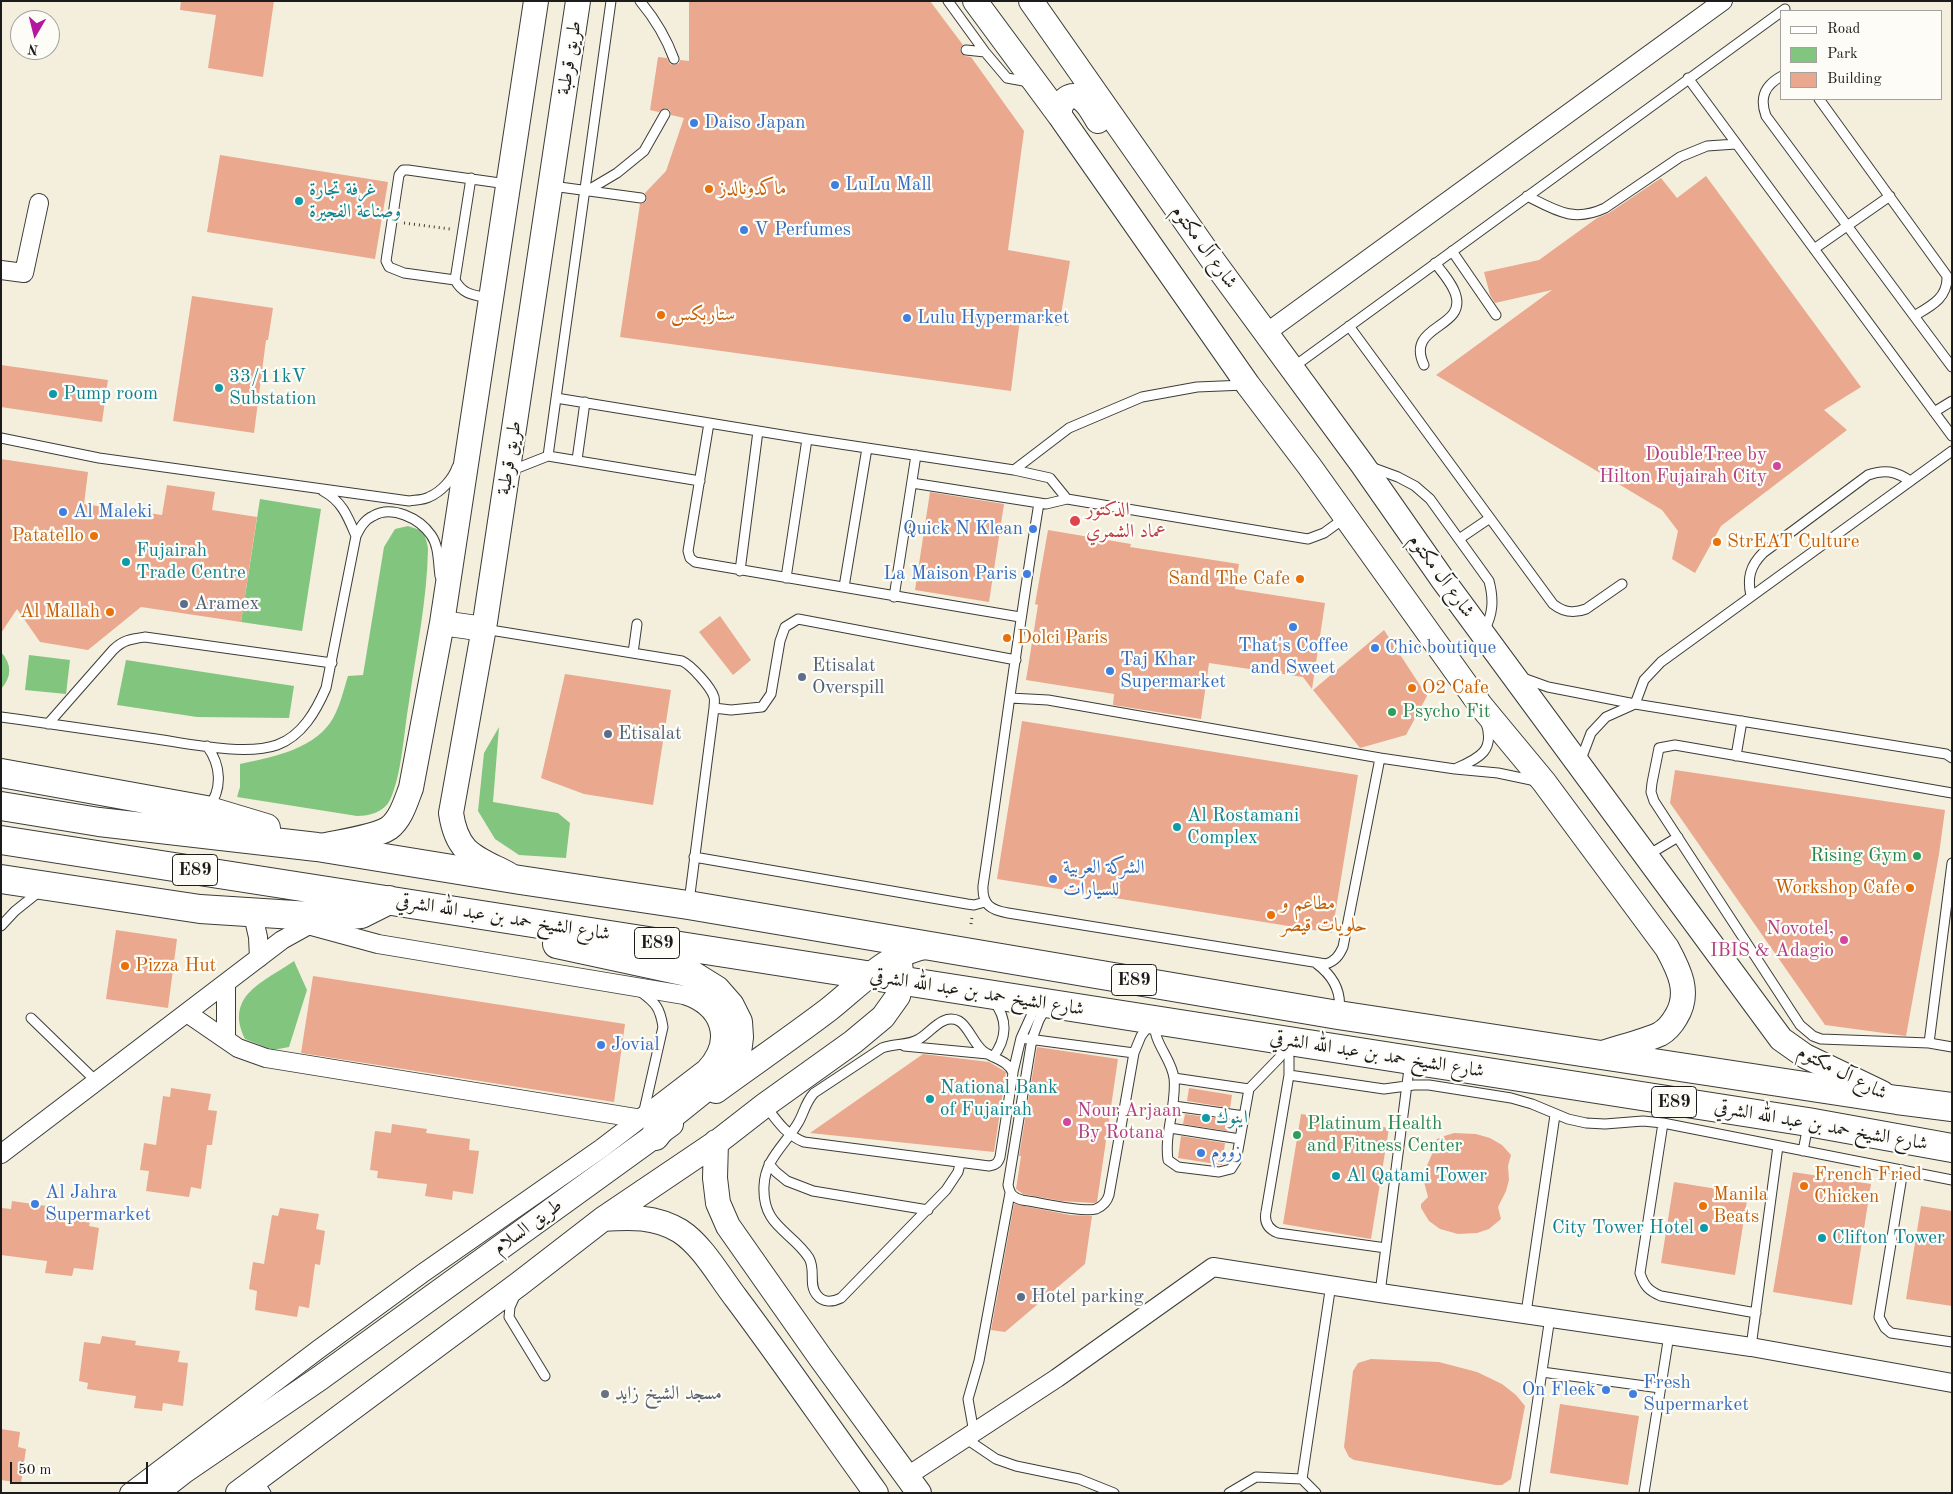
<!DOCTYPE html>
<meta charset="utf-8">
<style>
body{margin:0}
#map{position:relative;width:1953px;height:1494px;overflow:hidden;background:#f4efdd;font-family:"Old Standard TT",serif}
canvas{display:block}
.frame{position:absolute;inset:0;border:2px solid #1c1c1c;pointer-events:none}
.legend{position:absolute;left:1780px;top:10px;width:162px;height:90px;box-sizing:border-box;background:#fdfcf7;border:1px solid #a3a29f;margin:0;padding:6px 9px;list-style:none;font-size:15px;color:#1c1c1c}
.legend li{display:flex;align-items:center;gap:10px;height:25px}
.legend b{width:25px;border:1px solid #a3a29f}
.north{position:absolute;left:10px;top:10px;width:50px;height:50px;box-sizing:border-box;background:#fdfcf7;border:1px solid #a3a29f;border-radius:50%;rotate:188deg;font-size:14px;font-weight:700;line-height:20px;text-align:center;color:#1c1c1c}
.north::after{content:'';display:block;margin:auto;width:18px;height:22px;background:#b5179e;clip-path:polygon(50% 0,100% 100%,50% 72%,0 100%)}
.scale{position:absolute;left:10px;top:1462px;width:138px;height:22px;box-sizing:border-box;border:2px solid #1c1c1c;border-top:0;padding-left:6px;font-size:15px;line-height:18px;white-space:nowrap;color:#1c1c1c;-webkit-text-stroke:4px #fdfcf7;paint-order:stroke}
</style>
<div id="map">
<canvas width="1953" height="1494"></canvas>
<div class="frame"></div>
<ul class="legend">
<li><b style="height:6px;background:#fff"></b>Road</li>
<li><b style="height:14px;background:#82c57f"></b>Park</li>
<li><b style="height:14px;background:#eaa88e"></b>Building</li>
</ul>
<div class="north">N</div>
<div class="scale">50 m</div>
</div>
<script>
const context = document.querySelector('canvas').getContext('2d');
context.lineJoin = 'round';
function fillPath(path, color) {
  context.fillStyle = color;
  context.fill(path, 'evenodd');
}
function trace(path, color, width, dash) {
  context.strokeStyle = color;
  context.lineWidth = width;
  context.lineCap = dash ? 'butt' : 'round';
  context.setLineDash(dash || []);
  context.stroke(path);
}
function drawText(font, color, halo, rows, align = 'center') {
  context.font = font + ' "Old Standard TT",Amiri,serif';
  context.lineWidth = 4.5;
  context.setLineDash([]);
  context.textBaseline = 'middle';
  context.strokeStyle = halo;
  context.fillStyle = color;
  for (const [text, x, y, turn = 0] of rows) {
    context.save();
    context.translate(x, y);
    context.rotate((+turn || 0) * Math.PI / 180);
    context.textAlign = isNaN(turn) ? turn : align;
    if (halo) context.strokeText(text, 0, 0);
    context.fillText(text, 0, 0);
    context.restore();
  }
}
const green = new Path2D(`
 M260,499L321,509L302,631L241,622Z
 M408,526L423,531C425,537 428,544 428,550C427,601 416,652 409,702C404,730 402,774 390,800C384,812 370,816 357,816L237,797L240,787V764C269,758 311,750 330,723C339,710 343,692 348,676L363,675L384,547L395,529Z
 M1,652C12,664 12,677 1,689Z
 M29,655L70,660L66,694L25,690Z
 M126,660L294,686L289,718L197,717L117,705Z
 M499,727L493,802L558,813L570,823L566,858L519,855L495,839L478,811L484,753Z
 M294,961L307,990L289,1047L273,1050L245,1039C224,995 264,982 294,961Z`);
const building = new Path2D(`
 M181,1H274L263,77L208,68L216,15L180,10Z
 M689,1H930L963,45L960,49L961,53L965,56L971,57L1024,131L1008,250L1070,261L1059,326L1020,319L1011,391L620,337L640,204L646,202L647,198L645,193L666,171L684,118L671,115L670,110L665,108L659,112L650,110L658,57L667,58L670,64L674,65L679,63L680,60L689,61Z
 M220,155L388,182L375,259L207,232Z
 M1706,176L1861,387L1824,410L1847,430L1721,526L1695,573L1672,559L1678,531L1662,510L1436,375L1552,290L1495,303L1490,295L1484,272L1539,260L1597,218L1609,213L1661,178L1677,198Z
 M192,296L273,308L268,340H266L254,433L173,421Z
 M1,365L108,380L102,422L1,407Z
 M1,459L88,472L84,504L162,515L167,485L215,492L212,510L257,517L241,622L141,607L88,650L40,642L17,609L1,633Z
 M930,492L1004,504L989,602L915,590Z
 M1048,530L1131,544L1130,547L1239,564L1235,589L1325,603L1312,689L1303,677L1209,663L1201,719L1113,705L1114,694L1026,680L1038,605L1035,604Z
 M720,616L751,660L733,675L699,632Z
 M1384,630L1427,696L1406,735L1360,748L1313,690Z
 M565,674L671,690L653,805L584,794L541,778Z
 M1022,721L1358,775L1332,933L997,879Z
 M1675,770L1945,810L1939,854L1906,1036L1825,1025L1670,803Z
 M116,930L177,939L168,1008L106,999Z
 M313,976L625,1024L614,1102L301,1053Z
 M1037,1047L1118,1059L1097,1202L1094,1203L1061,1201L1023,1194L1016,1189L1021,1156H1019Z
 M923,1054L989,1062L1006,1072L994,1152L810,1133Z
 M171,1088L211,1094L208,1110L217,1111L212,1145H207L201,1189L191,1187L189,1197L146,1191L149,1171L140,1170L144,1143L156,1145L163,1096L170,1097Z
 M1189,1088L1232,1095L1230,1108L1187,1101Z
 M1185,1114L1228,1120L1227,1131L1183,1124Z
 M1301,1114L1389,1128L1371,1239L1283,1224Z
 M392,1124L427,1129L426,1133L470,1139L469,1150L479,1151L473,1194L453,1191L452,1200L425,1196L427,1184L377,1178L378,1171L370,1170L375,1131L391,1133Z
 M1454,1133L1476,1134L1490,1138L1502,1145L1511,1155L1508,1166L1509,1180L1506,1191L1498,1207L1501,1219L1489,1229L1477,1233L1458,1234L1440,1229L1429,1221L1421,1208V1204L1428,1197L1424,1182L1425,1170L1432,1154L1427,1145L1441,1137Z
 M1181,1136L1225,1143L1222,1165L1178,1158Z
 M1793,1172L1871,1184L1852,1305L1773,1292Z
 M1674,1182L1748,1194L1735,1275L1661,1263Z
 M12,1201L47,1206L46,1210L91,1216L89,1226L99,1228L93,1270L74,1268L72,1276L45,1273L47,1261L1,1255V1208L11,1209Z
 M1014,1204L1070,1215L1092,1216L1085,1264L1005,1332L991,1330Z
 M1921,1206L1952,1211V1306L1906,1299Z
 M280,1208L319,1214L316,1229L325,1231L320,1265L315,1264L309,1308L299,1306L297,1317L255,1310L257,1291L249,1289L253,1262L264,1264L272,1215L278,1216Z
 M102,1336L136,1341L135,1345L180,1351L178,1362L188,1363L183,1406L163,1403L162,1411L134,1408L136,1396L87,1389L88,1383L79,1381L84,1342L100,1344Z
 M1371,1359L1439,1362L1477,1372L1502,1384L1516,1395L1525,1406L1511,1479L1502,1485H1496L1354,1460L1349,1457L1344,1447L1353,1371L1358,1363Z
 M1560,1404L1639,1416L1628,1485L1550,1473Z
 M1,1429L20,1432L18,1447L26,1449L21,1483L1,1480Z`);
const path = new Path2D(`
 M404,223L450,229
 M971,924L972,917`);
const lane = new Path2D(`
 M640,1C655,19 666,37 674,59
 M948,1L985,52L1007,78L1029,82
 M966,50L985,52
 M1782,76C1765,85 1759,97 1766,116L1914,316C1931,306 1948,298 1947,276L1819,99
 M1688,78L1952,436
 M471,178L455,280C463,295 474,295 489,298
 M552,186L641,198
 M585,192L617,173L644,151L665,114
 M1527,196C1555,210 1573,223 1605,208L1680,157L1707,146L1736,144
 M1814,249L1890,196
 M1452,251L1496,315
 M455,280L404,273L389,267L386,261L399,175L403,170H408L507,184
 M1914,316L1952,367
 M1349,326L1553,604C1563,612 1573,614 1586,609L1622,584
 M1424,365C1405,325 1465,329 1456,296C1453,284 1442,272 1435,263
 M1292,368L1785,9
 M556,398L807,439L1014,470L1050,478L1067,499
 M1934,412L1952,401
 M709,423L688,551L690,558L695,562L1020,617
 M1,438L99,458L409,501C415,500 424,500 429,497C441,492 453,479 457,467
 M548,456L611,1
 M577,460L585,402
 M1368,466L1398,477L1415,486L1430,499L1489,581C1494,600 1493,614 1484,631
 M1014,470L1069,428L1142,397L1197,387L1245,385
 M510,471L548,456L700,481
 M912,483L1046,504L1067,499L1308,539L1324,533L1346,517
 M323,491C342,501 348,517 356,536
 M1039,503C1018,630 1002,758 983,886C982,905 991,910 1008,913L1326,964C1335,961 1339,956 1343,947L1380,758
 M1459,539L1490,518
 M740,571L758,431
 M786,578L807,439
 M844,587L867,448
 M1751,596C1747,578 1750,566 1763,553L1868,475C1884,469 1896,471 1910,481
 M894,597L916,455
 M484,629L682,661C691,665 711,687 714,697C715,700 714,705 714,708L689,902
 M633,653L637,624
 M1523,678L1548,687L1635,704L1946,754L1952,758
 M1010,698L1048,700L1380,758L1455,769L1498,773L1536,781
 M1635,704L1644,680L1661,662L1952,451
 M714,708L731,710L762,707L771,694L780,641L785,627L798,619L1016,660
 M1,717C53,724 105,732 156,739C190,744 246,756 277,745C302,736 316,711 326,688L356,536C360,528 364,520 373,516C392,505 419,518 431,535C439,546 438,562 440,576
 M48,724L113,650C123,640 131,639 145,637L332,663
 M207,746C221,765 223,789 208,808
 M1736,756L1742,721
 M1580,762L1591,733L1606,717L1635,704
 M1457,768C1480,758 1495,750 1486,723
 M1952,793L1675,745L1659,748L1652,783L1651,792L1654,801L1800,1025L1813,1036L1821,1039L1929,1043L1952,1047
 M1648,855L1678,837
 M694,857L967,904L974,905L985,902
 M1,926L15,911L40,891
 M1317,964C1333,976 1342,991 1339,1012
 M641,992C656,1003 660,1008 663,1027L643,1115
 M1047,1006L1039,1020L1032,1039L1008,1185C1010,1194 1013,1198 1022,1200C1038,1202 1083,1213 1096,1209C1103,1206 1107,1202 1109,1195L1134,1053L1141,1036L1150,1024
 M31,1018L97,1082
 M1153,1023C1155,1028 1155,1033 1157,1038C1162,1052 1172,1063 1174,1078C1177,1105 1164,1133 1168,1160L1178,1167L1219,1172L1231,1169L1236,1161L1249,1089L1280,1057L1285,1043
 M1021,1038L1134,1053
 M1287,1043L1289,1058V1075L1266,1212C1264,1222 1268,1229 1278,1233L1386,1248
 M1929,1043L1952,863
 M904,1046L988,1054
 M993,1057C1007,1039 1008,1019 994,1002
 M1013,1072L1021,1038L1036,1005
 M1289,1075L1384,1089L1414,1085H1429L1511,1098L1532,1104L1568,1119L1586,1123L1605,1124L1643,1121L1663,1123L1952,1180
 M1174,1078L1249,1089
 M765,1105C777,1121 786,1135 804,1142L989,1166C996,1165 998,1163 1000,1157L1013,1073C1008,1060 993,1059 983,1051C973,1043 969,1027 959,1021C943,1013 931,1032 919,1039C908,1046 894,1043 882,1048L814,1093C805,1103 804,1113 798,1123C785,1145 765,1159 764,1186C762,1227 792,1231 809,1258C816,1270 808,1285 817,1295C823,1303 833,1302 841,1298L946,1190L958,1172L960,1164
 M1174,1106L1244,1116
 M1663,1123L1640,1273C1644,1286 1649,1291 1661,1296L1756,1313
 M1170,1128L1240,1139
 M1803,1151L1808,1125
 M769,1164L776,1172L787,1181L813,1191L928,1210
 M1903,1170L1879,1317L1885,1328L1891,1333L1952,1342
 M1380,1293L1410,1061
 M515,1296L510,1307L509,1317L545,1376
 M1526,1313L1555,1115
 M1751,1347L1778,1146
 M1542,1372L1660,1388
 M974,1433L968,1399L979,1361L1010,1193
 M965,1438L996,1459L1016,1466L1079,1479L1114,1493
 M257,1479L266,1493
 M1229,1493L1256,1477L1302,1479
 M1316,1493L1302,1479L1331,1284
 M1524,1493L1550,1317
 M1644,1493L1669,1335`);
const street = new Path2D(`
 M1,270L24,273L39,203
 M1266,333L1723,1
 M252,911L258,937L259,958
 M187,1013L238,1048L266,1058L642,1119
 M226,1040V983
 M1,1154L282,940L318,920
 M906,1477L1057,1378L1213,1267L1380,1293L1751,1347L1952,1383
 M129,1493L319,1349L423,1273L602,1148L705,1069C732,1040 721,1007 684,995L378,944L308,925`);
const secondary = new Path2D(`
 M975,1L1060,116L1248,385L1310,467L1481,706L1544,782L1667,948C1679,970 1691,993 1676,1017C1672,1024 1667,1030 1660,1034C1643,1042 1616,1048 1597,1055
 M1031,1L1214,262L1362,464L1443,580L1781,1039L1805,1056L1882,1093
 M1060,116C1058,101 1072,89 1084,101C1090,106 1094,115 1098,121
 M442,623L484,629
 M321,846C338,842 376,837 389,828C401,819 406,801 411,788L442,623L536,1
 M508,874C475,857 457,854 451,813L485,622L578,1
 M716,1091C753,1064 791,1038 828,1010C861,984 887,953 930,946
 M716,1142L715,1178L718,1203L728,1226L820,1357L919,1493
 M603,1219C630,1217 655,1216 680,1231C703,1246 719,1276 736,1298C784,1362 829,1428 876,1493
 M156,1493L184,1471L320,1378L671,1124
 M238,1493L519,1284L603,1219L720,1140L765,1105L853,1042L883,1017L898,996L902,981L900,963`);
const highway = new Path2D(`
 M1,773L206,810L266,828
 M1,806L99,822L317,847L520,880L688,905L1338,1015L1897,1100L1952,1107
 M1,840L1808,1122L1952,1148
 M1,879L200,909L326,917L361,914L389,900
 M557,944L687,972L716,990L730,1006L738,1022L739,1037L737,1053L728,1069L672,1114L655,1136`);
const markers = [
 [694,123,5,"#3f7fe0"],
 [835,185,5,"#3f7fe0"],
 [709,189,5,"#e8710a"],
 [299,201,5,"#0f9aa8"],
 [744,230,5,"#3f7fe0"],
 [661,315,5,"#e8710a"],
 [907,318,5,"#3f7fe0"],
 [219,388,5,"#0f9aa8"],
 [53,394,5,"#0f9aa8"],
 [1777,466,5,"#d1479c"],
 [63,512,5,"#3f7fe0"],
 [1075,521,6,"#e0444e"],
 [1033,529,5,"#3f7fe0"],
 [94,536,5,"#e8710a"],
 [1717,542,5,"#e8710a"],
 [126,562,5,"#0f9aa8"],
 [1027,574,5,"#3f7fe0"],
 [1300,579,5,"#e8710a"],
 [184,604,5,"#5c6f8a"],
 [110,612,5,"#e8710a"],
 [1293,627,5,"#3f7fe0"],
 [1007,638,5,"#e8710a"],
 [1375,648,5,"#3f7fe0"],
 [1110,671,5,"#3f7fe0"],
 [802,677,5,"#5c6f8a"],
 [1412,688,5,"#e8710a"],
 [1392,712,5,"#2e9e5b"],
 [608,734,5,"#5c6f8a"],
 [1177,827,5,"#0f9aa8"],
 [1917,856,5,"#2e9e5b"],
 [1053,879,5,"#3f7fe0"],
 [1910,888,5,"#e8710a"],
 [1271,915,5,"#e8710a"],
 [1844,940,5,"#d1479c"],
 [125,966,5,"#e8710a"],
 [601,1045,5,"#3f7fe0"],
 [930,1099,5,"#0f9aa8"],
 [1206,1118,5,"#0f9aa8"],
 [1067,1122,5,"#d1479c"],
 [1297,1135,5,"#2e9e5b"],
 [1201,1153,5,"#3f7fe0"],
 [1336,1176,5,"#0f9aa8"],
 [1804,1186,5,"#e8710a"],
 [35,1204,5,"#3f7fe0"],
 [1703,1206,5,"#e8710a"],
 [1704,1228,5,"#0f9aa8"],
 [1822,1238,5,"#0f9aa8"],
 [1021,1297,5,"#5c6f8a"],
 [1606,1390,5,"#3f7fe0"],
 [605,1394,5,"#6b7280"],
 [1633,1394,5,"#3f7fe0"]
];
const shields = [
 [195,870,45],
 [657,943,45],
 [1134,980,45],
 [1674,1102,45]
];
const shieldNames = [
 ["E89",195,870],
 ["E89",657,943],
 ["E89",1134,980],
 ["E89",1674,1102]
];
const streetNames = [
 ["طريق قرطبة",570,58,-81],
 ["شارع آل مكتوم",1204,247,54],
 ["طريق قرطبة",510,458,-81],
 ["شارع آل مكتوم",1441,576,54],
 ["شارع الشيخ حمد بن عبد الله الشرقي",503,918,9],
 ["شارع الشيخ حمد بن عبد الله الشرقي",977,993,9],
 ["شارع الشيخ حمد بن عبد الله الشرقي",1377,1055,9],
 ["شارع آل مكتوم",1842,1073,27],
 ["شارع الشيخ حمد بن عبد الله الشرقي",1821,1126,10],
 ["طريق السلام",528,1227,-36]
];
const shopNames = [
 ["Daiso Japan",704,123],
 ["LuLu Mall",845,185],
 ["V Perfumes",754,230],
 ["Lulu Hypermarket",917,318],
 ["Al Maleki",73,512],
 ["Quick N Klean",1023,529,"right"],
 ["La Maison Paris",1017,574,"right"],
 ["That's Coffee",1293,646,"center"],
 ["and Sweet",1293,668,"center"],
 ["Chic boutique",1385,648],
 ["Taj Khar",1120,660],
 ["Supermarket",1120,682],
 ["الشركة العربية",1063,868],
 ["للسيارات",1063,890],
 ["Jovial",611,1045],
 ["زووم",1211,1153],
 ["Al Jahra",45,1193],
 ["Supermarket",45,1215],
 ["Fresh",1643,1383],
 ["Supermarket",1643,1405],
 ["On Fleek",1596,1390,"right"]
];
const foodNames = [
 ["ماكدونالدز",719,189],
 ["ستاربكس",671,315],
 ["Patatello",84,536,"right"],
 ["StrEAT Culture",1727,542],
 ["Sand The Cafe",1290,579,"right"],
 ["Al Mallah",100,612,"right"],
 ["Dolci Paris",1017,638],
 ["O2 Cafe",1422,688],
 ["Workshop Cafe",1900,888,"right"],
 ["مطاعم و",1281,904],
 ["حلويات قيصر",1281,926],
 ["Pizza Hut",135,966],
 ["French Fried",1814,1175],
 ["Chicken",1814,1197],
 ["Manila",1713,1195],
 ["Beats",1713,1217]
];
const cultureNames = [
 ["غرفة تجارة",309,190],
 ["وصناعة الفجيرة",309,212],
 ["33/11kV",229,377],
 ["Substation",229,399],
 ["Pump room",63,394],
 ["Fujairah",136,551],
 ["Trade Centre",136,573],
 ["Al Rostamani",1187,816],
 ["Complex",1187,838],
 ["National Bank",940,1088],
 ["of Fujairah",940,1110],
 ["اينوك",1216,1118],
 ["Al Qatami Tower",1346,1176],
 ["City Tower Hotel",1694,1228,"right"],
 ["Clifton Tower",1832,1238]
];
const hotelNames = [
 ["DoubleTree by",1767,455],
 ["Hilton Fujairah City",1767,477],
 ["Novotel,",1834,929],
 ["IBIS & Adagio",1834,951],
 ["Nour Arjaan",1077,1111,"left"],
 ["By Rotana",1077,1133,"left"]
];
const healthNames = [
 ["الدكتور",1086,510],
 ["عماد الشمري",1086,532]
];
const serviceNames = [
 ["Aramex",194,604],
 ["Etisalat",812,666],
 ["Overspill",812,688],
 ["Etisalat",618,734],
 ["Hotel parking",1031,1297]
];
const leisureNames = [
 ["Psycho Fit",1402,712],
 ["Rising Gym",1907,856,"right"],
 ["Platinum Health",1307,1124],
 ["and Fitness Center",1307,1146]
];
const worshipNames = [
 ["مسجد الشيخ زايد",615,1394]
];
fillPath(green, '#82c57f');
fillPath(building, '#eaa88e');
trace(lane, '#3c3c39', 11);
trace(street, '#3c3c39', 20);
trace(secondary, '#3c3c39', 26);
trace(highway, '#3c3c39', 30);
trace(path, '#3c3c39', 3, [1, 4]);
trace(lane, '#fff', 9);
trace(street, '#fff', 18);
trace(secondary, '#fff', 24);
trace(highway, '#fff', 28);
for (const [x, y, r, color] of markers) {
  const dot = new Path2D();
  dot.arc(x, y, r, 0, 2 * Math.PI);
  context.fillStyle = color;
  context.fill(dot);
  trace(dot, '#fdfcf7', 2);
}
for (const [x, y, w] of shields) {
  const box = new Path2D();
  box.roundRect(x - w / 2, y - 15.5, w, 31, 4);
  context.fillStyle = '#fdfcf7';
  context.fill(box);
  trace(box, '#1c1c1c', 1);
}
drawText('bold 18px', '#1c1c1c', null, shieldNames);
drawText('19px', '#1c1c1c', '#fdfcf7', streetNames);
drawText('19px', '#366cbe', '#fdfcf7', shopNames, 'left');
drawText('19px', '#c56008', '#fdfcf7', foodNames, 'left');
drawText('19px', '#0d838f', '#fdfcf7', cultureNames, 'left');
drawText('19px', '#b23c85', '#fdfcf7', hotelNames, 'right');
drawText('19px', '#be3a42', '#fdfcf7', healthNames, 'left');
drawText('19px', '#4e5e75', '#fdfcf7', serviceNames, 'left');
drawText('19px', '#27864d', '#fdfcf7', leisureNames, 'left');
drawText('19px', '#5b616d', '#fdfcf7', worshipNames, 'left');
</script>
